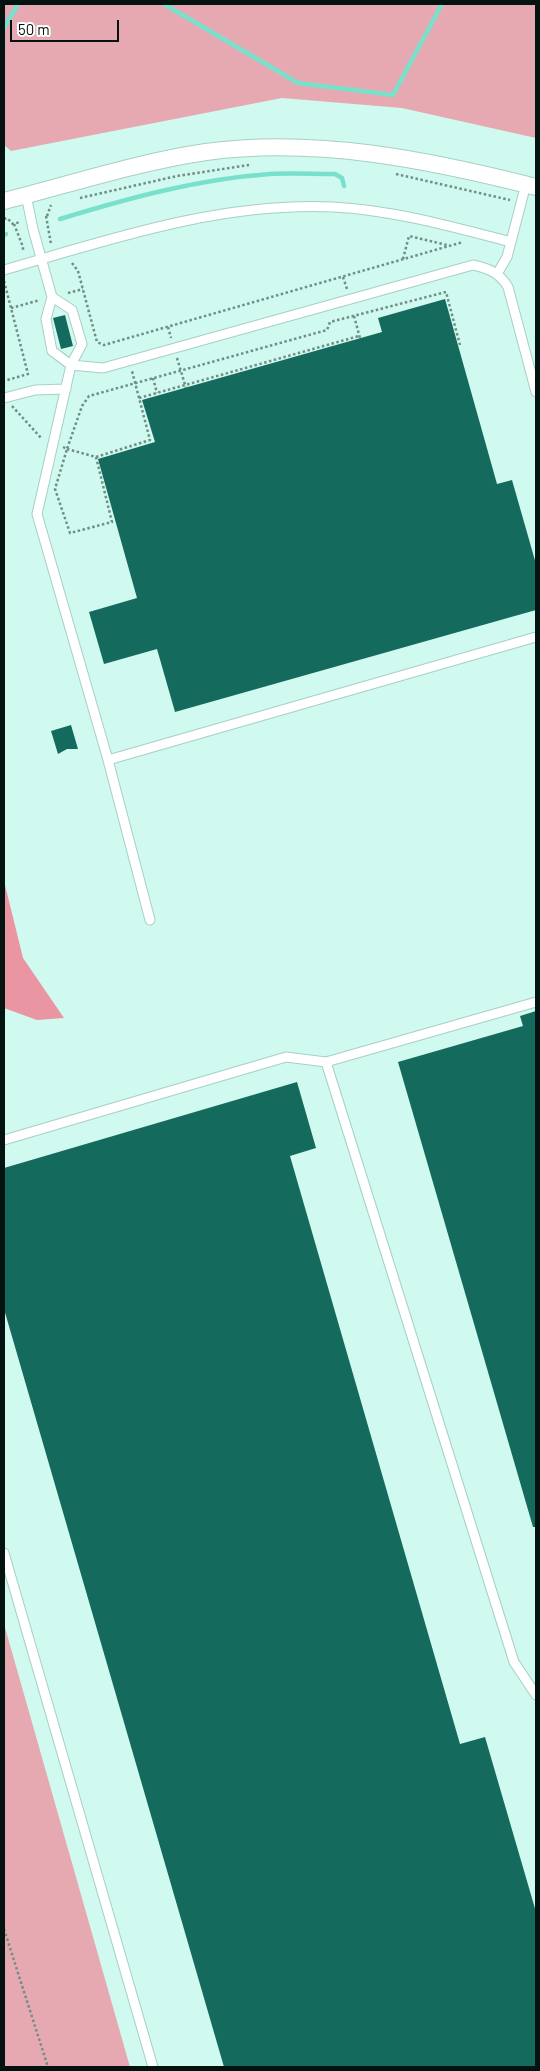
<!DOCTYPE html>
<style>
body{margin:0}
#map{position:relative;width:540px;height:2071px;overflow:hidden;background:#d0f9ef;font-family:Barlow,sans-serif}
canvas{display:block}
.frame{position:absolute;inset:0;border:5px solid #04130f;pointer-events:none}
.scale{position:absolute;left:10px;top:20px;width:109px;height:22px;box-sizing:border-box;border:2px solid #04130f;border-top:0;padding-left:6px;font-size:15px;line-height:18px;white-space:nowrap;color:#04130f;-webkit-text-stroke:4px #fff;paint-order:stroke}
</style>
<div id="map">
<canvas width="540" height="2071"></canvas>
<div class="frame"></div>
<div class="scale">50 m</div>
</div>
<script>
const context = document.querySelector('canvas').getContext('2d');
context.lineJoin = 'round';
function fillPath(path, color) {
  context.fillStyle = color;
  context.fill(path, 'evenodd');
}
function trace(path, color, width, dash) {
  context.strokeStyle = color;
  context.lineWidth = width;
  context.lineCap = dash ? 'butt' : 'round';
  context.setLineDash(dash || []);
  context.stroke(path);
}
const green = new Path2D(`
 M4,4H536V138L402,108L282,98L11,151L4,145Z
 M4,1624L130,2067H4Z`);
const forest = new Path2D(`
 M4,881L23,958L64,1018L37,1020L4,1008Z`);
const stream = new Path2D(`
 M164,4L298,83L393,95L442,4
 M4,28L18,4
 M60,219C129,198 198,179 270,174C291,173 313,174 335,174L342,178L344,186
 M4,235L6,234`);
const building = new Path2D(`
 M445,299L497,484L512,480L536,564V610L175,712L157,649L104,664L89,612L137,598L98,459L155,442L142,400L382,332L378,318Z
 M65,315L73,346L61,349L53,318Z
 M71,725L78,749H67L58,754L51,731Z
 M536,1011V1527H533L398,1062L523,1026L520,1016Z
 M297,1082L316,1148L290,1156L460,1744L485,1737L536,1912V2067H224L4,1309V1168Z`);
const path = new Path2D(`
 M396,174L510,200
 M80,198L177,176L249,165
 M46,216L51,244
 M47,216L51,205
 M4,219L7,218L13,224L20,222
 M14,224L23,247V252
 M403,259L409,236L447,245
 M72,263L78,271L97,342L104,345L463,242
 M343,277L347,289
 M4,281L28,374L4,381
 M68,293L83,289
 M11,308L40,300
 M354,316L360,338
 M168,327L171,338
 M177,358L186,388
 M153,378L157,393
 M139,398L359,336
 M12,406L42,439
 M63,447L67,449L82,406L89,396L327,330L330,322L446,292L460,345
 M67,449L96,457L112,522L70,533L55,489Z
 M96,457L150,440L132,371
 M4,1929L48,2067`);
const service = new Path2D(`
 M26,195L33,229L52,297L46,319L52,351L71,365L103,368L473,265C488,268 500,273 508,287L536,392
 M4,270C111,239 220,202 333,207C393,210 453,227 511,242
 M497,274L507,257L526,184
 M52,297L72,310L82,344L71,365L37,514L108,760L150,920
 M4,398L35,390L66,389
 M108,760L536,637
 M326,1062L514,1662L536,1695
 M4,1140L286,1057L326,1062L536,1002
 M4,1553L153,2067`);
const minor = new Path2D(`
 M4,201C71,184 138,162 206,152C317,137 429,160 536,187`);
fillPath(green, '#e7a9b1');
fillPath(forest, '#e995a2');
trace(stream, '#79e0cb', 4.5);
fillPath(building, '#146b5d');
trace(service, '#a7cfc5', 11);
trace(minor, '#a7cfc5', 18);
trace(path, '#708d86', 2.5, [2.5, 2.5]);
trace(service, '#fff', 9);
trace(minor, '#fff', 16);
</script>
